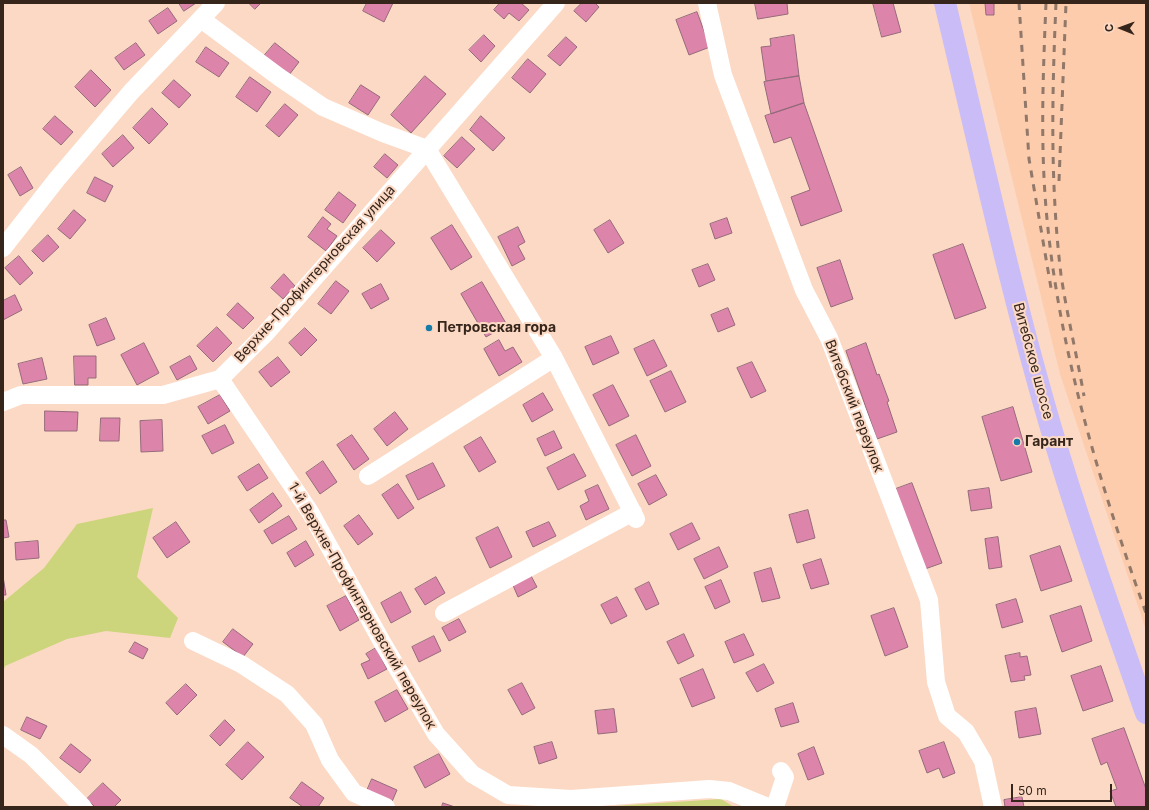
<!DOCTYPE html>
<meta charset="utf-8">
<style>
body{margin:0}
#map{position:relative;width:1149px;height:810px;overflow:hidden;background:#fcd9c4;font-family:Inter,sans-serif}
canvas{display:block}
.frame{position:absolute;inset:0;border:4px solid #35251b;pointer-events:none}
.north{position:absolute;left:1101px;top:8px;width:40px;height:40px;-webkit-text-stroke:3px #fcd9c4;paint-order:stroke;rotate:271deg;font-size:11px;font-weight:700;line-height:16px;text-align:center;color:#35251b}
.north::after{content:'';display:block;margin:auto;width:14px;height:18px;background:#35251b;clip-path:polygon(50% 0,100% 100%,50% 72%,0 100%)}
.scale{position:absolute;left:1011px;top:784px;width:101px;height:18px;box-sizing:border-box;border:2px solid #35251b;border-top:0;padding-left:5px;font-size:12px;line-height:14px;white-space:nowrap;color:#35251b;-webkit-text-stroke:3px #fcd9c4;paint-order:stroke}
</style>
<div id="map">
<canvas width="1149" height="810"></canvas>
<div class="frame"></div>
<div class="north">С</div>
<div class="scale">50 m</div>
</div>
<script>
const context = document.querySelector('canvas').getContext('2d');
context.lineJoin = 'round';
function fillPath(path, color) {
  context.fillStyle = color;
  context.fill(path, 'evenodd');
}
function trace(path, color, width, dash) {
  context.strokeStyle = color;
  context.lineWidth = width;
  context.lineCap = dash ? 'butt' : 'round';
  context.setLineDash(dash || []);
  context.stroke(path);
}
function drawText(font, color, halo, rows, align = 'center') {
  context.font = font + ' Inter,sans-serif';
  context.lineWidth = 4;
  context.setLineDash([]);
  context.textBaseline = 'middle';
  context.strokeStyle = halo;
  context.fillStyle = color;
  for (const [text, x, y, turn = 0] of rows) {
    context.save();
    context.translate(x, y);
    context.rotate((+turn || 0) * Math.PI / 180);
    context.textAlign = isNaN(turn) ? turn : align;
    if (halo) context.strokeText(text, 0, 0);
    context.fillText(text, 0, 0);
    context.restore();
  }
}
const built = new Path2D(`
 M969,3H1146V630L1060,374Z`);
const green = new Path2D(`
 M153,508L137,577L178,618L170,638L106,631L67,639L5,666L3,672V602L44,568L77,524Z
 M721,799L734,807H515L615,806Z`);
const building = new Path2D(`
 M179,3H196L184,11Z
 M249,3H261L255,9Z
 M367,3H393L384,22L363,11Z
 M500,3H521L529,10L519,21L509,13L504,19L494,10Z
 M582,3H595L599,7L586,22L574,11Z
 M755,3H787L788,14L758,19Z
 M873,3H893L901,32L882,37Z
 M983,3H994V15H986L985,3Z
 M168,8L177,21L158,34L149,21Z
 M697,12L710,47L689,55L676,20Z
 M484,35L495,46L481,62L469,50Z
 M794,35L799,76L766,81L761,47L771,46L770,39Z
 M566,37L577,47L560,66L548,56Z
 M136,43L145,55L124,70L115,58Z
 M275,43L299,62L289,75L264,56Z
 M206,47L229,63L219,77L196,62Z
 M528,59L546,74L530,93L512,78Z
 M91,70L111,90L95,107L75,87Z
 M425,76L446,94L411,133L391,115Z
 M799,76L804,103L771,114L764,82Z
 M250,77L271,92L257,112L236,97Z
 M174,80L191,95L179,108L162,93Z
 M361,85L380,97L368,115L349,103Z
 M804,103L842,211L801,226L791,197L810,190L791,137L774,143L765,116Z
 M285,104L298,115L279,137L266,126Z
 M152,108L168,124L149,144L133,128Z
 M55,116L73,132L61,145L43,129Z
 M481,116L505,138L493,151L470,130Z
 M123,135L134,148L113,167L102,154Z
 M462,137L475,149L457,168L444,156Z
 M385,154L398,165L387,178L374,167Z
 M21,167L33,188L20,196L8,175Z
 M95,177L113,186L105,202L87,193Z
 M339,192L356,205L343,223L325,210Z
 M74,210L86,220L70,239L58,229Z
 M323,217L331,224L327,229L337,236L326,251L308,237Z
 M727,218L732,233L715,239L710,224Z
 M610,220L624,243L608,253L594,230Z
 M452,225L472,257L451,270L431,238Z
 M518,227L525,242L518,246L525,259L512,266L498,237Z
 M381,230L395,243L377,262L363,248Z
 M48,235L59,247L43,262L32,251Z
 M963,244L986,308L955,319L933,255Z
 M19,256L33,273L20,285L5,268Z
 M840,260L853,299L831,307L817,268Z
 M708,264L715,280L699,287L692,270Z
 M284,274L295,286L283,299L271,288Z
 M336,281L349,291L331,314L318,304Z
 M482,282L507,325L486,337L461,294Z
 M381,284L389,299L371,309L362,294Z
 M15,295L22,310L3,320V301Z
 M238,303L254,318L243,329L227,315Z
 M728,308L735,325L718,332L711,315Z
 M106,318L115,339L97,346L89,325Z
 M217,327L232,343L213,362L197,346Z
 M305,328L317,340L301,356L289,343Z
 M611,336L619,353L593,365L585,347Z
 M499,340L505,351L513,347L522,362L499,376L484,349Z
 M654,340L667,366L647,376L634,349Z
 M144,343L159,373L137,385L121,355Z
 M866,343L877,375L879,374L889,401L887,402L897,432L877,439L846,351Z
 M74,356H96V378H88V385H75Z
 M190,356L197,369L177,380L170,367Z
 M278,357L290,372L271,387L259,372Z
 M42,358L47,379L23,384L18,364Z
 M752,362L766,391L751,398L737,368Z
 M671,371L686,402L665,412L650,381Z
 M613,385L629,416L609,426L593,395Z
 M543,393L553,410L532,422L523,405Z
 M220,395L230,411L208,424L198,407Z
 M1013,407L1032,472L1001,481L982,417Z
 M45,411L78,412L77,431H45Z
 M395,412L408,429L387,446L374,429Z
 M101,418H120L119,441H100Z
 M162,420L163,451L141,452L140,421Z
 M225,425L234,443L212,454L202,436Z
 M554,431L562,448L545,456L537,439Z
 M352,435L369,459L354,470L337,445Z
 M636,435L651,466L632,476L616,445Z
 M481,437L496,462L479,472L464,447Z
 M574,454L586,476L558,490L547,468Z
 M323,461L337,482L320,494L306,473Z
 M433,463L445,486L418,500L406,476Z
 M259,464L268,478L247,491L238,477Z
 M656,475L667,495L649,505L638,484Z
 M912,483L942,563L922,570L893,490Z
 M398,484L414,508L398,519L382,495Z
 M598,485L609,509L586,520L580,506L589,501L585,491Z
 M989,488L992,508L971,511L968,491Z
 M273,493L282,506L259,523L250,510Z
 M808,510L815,538L797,543L789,515Z
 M359,515L373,534L358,545L344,526Z
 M289,516L297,529L272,544L264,531Z
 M3,520H6L9,537L3,538Z
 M176,522L190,542L167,558L153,538Z
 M549,522L556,536L533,547L526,532Z
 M692,523L700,539L678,550L670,534Z
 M498,527L512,557L490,568L476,538Z
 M998,537L1002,567L989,569L985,539Z
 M38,541L39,558L16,560L15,543Z
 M306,541L314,555L295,567L287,553Z
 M1060,546L1072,581L1041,591L1030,556Z
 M719,547L728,567L704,579L694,559Z
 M821,559L829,584L811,589L803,565Z
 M771,568L780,598L762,602L754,573Z
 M530,574L537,587L518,597L512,583Z
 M3,576L6,595H3Z
 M436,577L445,593L425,605L415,589Z
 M721,580L730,602L715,609L705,587Z
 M649,582L659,604L646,610L635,589Z
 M401,592L411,612L391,623L381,603Z
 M346,596L359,620L340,631L327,606Z
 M617,597L627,616L611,624L601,605Z
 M1016,599L1023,622L1002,628L996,605Z
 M1081,606L1092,641L1062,652L1050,616Z
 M894,608L908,647L885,656L871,616Z
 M459,619L466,632L449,641L442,628Z
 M233,629L253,644L243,657L223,642Z
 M684,634L694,656L678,664L667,642Z
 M744,634L754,655L734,663L725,642Z
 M434,636L441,651L419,662L412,647Z
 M135,642L148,649L143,659L129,652Z
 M376,648L387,669L368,679L361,664L370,660L366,654Z
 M1020,653V657L1027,656L1031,675L1024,676L1025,680L1011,682L1005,656Z
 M764,664L774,683L757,692L746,673Z
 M1101,666L1113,701L1083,711L1071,676Z
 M703,669L715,698L692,707L680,679Z
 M522,683L535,708L522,715L508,690Z
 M186,684L197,695L177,715L166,703Z
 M397,690L408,709L385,722L375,702Z
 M793,703L799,722L781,727L775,709Z
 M1036,708L1041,734L1019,738L1015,712Z
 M614,709L617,732L598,734L595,711Z
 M27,717L47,726L40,739L21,730Z
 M225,720L235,730L220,746L210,736Z
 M1124,728L1146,789V807H1116L1110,791L1117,789L1107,762L1101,765L1092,739Z
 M248,742L264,757L242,780L226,765Z
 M552,742L557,758L539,764L534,747Z
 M944,742L955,773L943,778L939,768L927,773L919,751Z
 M71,744L91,760L80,773L60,758Z
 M814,747L824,774L808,780L798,754Z
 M439,754L450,774L425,788L414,767Z
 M372,779L397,790L391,804L366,793Z
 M302,782L324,798L318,807H303L290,798Z
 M103,783L121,800L114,807H95L87,799Z
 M1022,797L1024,807H1005L1004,800Z
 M443,803L455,807H442Z`);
const minor = new Path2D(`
 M707,3L723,75L804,290L829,338L929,600L936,682L947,716L966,732L983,761L993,807
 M201,19L279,77L323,107L383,133L427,149L554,358L636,519
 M3,248L57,179L131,92L216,3
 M220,379L310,512L382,642L436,734L472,774L508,795L571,799L709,789L729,791L768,807
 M3,402L21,395H163L220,379L265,334L556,3
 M368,476L554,358
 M444,613L633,512
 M193,641L241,664L287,694L314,724L330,760L354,793L386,807
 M3,735L31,755L83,807
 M775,807L785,777L781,771`);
const major = new Path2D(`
 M945,3C979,145 1010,288 1051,428C1079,524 1113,618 1146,713`);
const rail = new Path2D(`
 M1019,3L1029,159L1051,288
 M1046,3C1043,75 1040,147 1047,219C1060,354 1100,485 1146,613
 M1056,3C1052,94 1050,184 1061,275C1067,315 1077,356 1084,396
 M1059,181L1066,3`);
const markers = [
 [429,328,4,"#167ba6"],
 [1017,442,4,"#167ba6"]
];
const streetNames = [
 ["Верхне-Профинтерновская улица",315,274,-48],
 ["Витебское шоссе",1033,361,75],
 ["Витебский переулок",854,406,69],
 ["1-й Верхне-Профинтерновский переулок",362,606,60]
];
const poiNames = [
 ["Петровская гора",437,328],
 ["Гарант",1025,442]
];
fillPath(built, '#fdccad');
fillPath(green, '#ccd57b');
fillPath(building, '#dd84aa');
trace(building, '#956a7b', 1);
trace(minor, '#fff', 18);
trace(major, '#cabcf7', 22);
trace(rail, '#917869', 3, [7, 7]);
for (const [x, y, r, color] of markers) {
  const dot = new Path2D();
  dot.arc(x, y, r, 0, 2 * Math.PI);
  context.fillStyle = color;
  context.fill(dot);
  trace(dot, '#fcd9c4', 1.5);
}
drawText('14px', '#35251b', '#fcd9c4', streetNames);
drawText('bold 14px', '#35251b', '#fcd9c4', poiNames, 'left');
</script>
